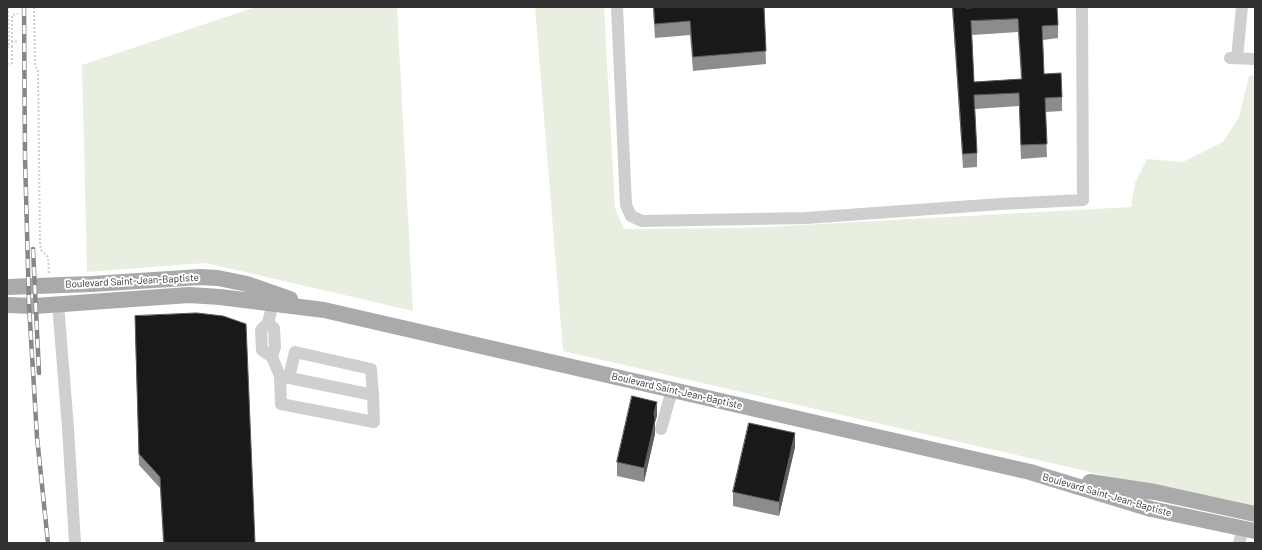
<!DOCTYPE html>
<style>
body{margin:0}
#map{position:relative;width:1262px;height:550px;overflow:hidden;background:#fff;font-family:Barlow,sans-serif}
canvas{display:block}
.frame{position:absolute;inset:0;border:8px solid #323232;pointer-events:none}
</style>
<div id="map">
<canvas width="1262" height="550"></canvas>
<div class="frame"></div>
</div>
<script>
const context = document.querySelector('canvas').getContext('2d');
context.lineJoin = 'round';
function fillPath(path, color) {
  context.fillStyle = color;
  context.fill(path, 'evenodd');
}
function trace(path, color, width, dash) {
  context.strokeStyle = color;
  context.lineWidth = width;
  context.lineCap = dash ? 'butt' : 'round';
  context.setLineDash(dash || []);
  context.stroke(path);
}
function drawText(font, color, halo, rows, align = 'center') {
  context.font = font + ' Barlow,sans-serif';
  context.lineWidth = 4;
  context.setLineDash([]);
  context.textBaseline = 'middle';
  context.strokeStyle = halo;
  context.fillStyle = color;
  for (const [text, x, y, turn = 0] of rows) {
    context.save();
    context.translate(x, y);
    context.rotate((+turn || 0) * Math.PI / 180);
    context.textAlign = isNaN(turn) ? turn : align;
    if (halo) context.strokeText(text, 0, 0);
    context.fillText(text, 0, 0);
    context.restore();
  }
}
const green = new Path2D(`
 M256,7H397L413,311L206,263L87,272L82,65Z
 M535,7H604L615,208L624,229L746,228L1131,207L1135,183L1147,159L1183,162L1223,142L1239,117L1249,76L1255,75V507L1238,506L563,351Z`);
const path = new Path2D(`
 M34,7L35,66L38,70L40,244L41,250L48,257L49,273
 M12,42V15L18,14
 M7,47H9L8,7
 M12,47V42L18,41
 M7,64L12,63V47H9`);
const minor = new Path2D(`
 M617,7L626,205L631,216L642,221L806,218L1000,204L1083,200L1082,7
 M1230,58L1255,59
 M1237,58L1242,7
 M273,303L268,323L261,330L262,350L272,357L280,376L373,395L371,369L295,352L289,377
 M58,304L68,428L75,543
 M268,323L274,328L275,347L272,357
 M280,376L281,404L374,422L373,395
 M661,429L672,390
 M1239,543L1243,528`);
const major = new Path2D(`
 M7,287L92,284L200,277L218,278L247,284L290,299
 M7,305L35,306L189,295L220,297L324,310L1030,472L1151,509L1255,531
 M1090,482L1155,492L1255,514`);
const rail = new Path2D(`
 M24,7L25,157L29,305L37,437L48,543
 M33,249L39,373`);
const wall = new Path2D(`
 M653,7H764L766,64L693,71L690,35L655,38Z
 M952,7H966V8L1058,25V38L1043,40L1044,74L1062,97V111L1045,112L1047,157L1021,159L1019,106L975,109L977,153V167L963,168ZM1018,32L1021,79L974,82L972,35Z
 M135,327L255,543H163L160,488L139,465Z
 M657,416L655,422V434L644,482L617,476V462Z
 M795,447L779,516L733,506V492Z`);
const shadedWall = new Path2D(`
 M657,402V416L655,422V434L644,482V468L654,413Z
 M795,433V447L779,516V502Z`);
const building = new Path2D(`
 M654,7H764L766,51L693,57L690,21L655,24Z
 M953,7H966V8L985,7H1057L1058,25L1042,26L1044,74L1061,73L1062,97L1045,98L1047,144L1021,145L1019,93L974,95L977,153L963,154ZM1018,19L1022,79L974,82L971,21Z
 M197,313L223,316L246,324L255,543H164L160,477L139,454L135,316Z
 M632,396L657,402L654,413L655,420L644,468L617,462Z
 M749,423L795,433L779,502L733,492Z`);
const streetNames = [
 ["Boulevard Saint-Jean-Baptiste",132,281,-3],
 ["Boulevard Saint-Jean-Baptiste",677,391,13],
 ["Boulevard Saint-Jean-Baptiste",1107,495,16]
];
fillPath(green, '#e9efe0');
trace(path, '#cfcfcf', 2, [2, 2]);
trace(minor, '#cfcfcf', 12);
trace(major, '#aaa', 16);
trace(rail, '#878787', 4.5);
trace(rail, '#fff', 3, [9]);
fillPath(wall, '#8c8c8c');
fillPath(shadedWall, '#5e5e5e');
fillPath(building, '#191919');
trace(building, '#5e5e5e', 1);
drawText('10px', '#323232', '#fff', streetNames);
</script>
